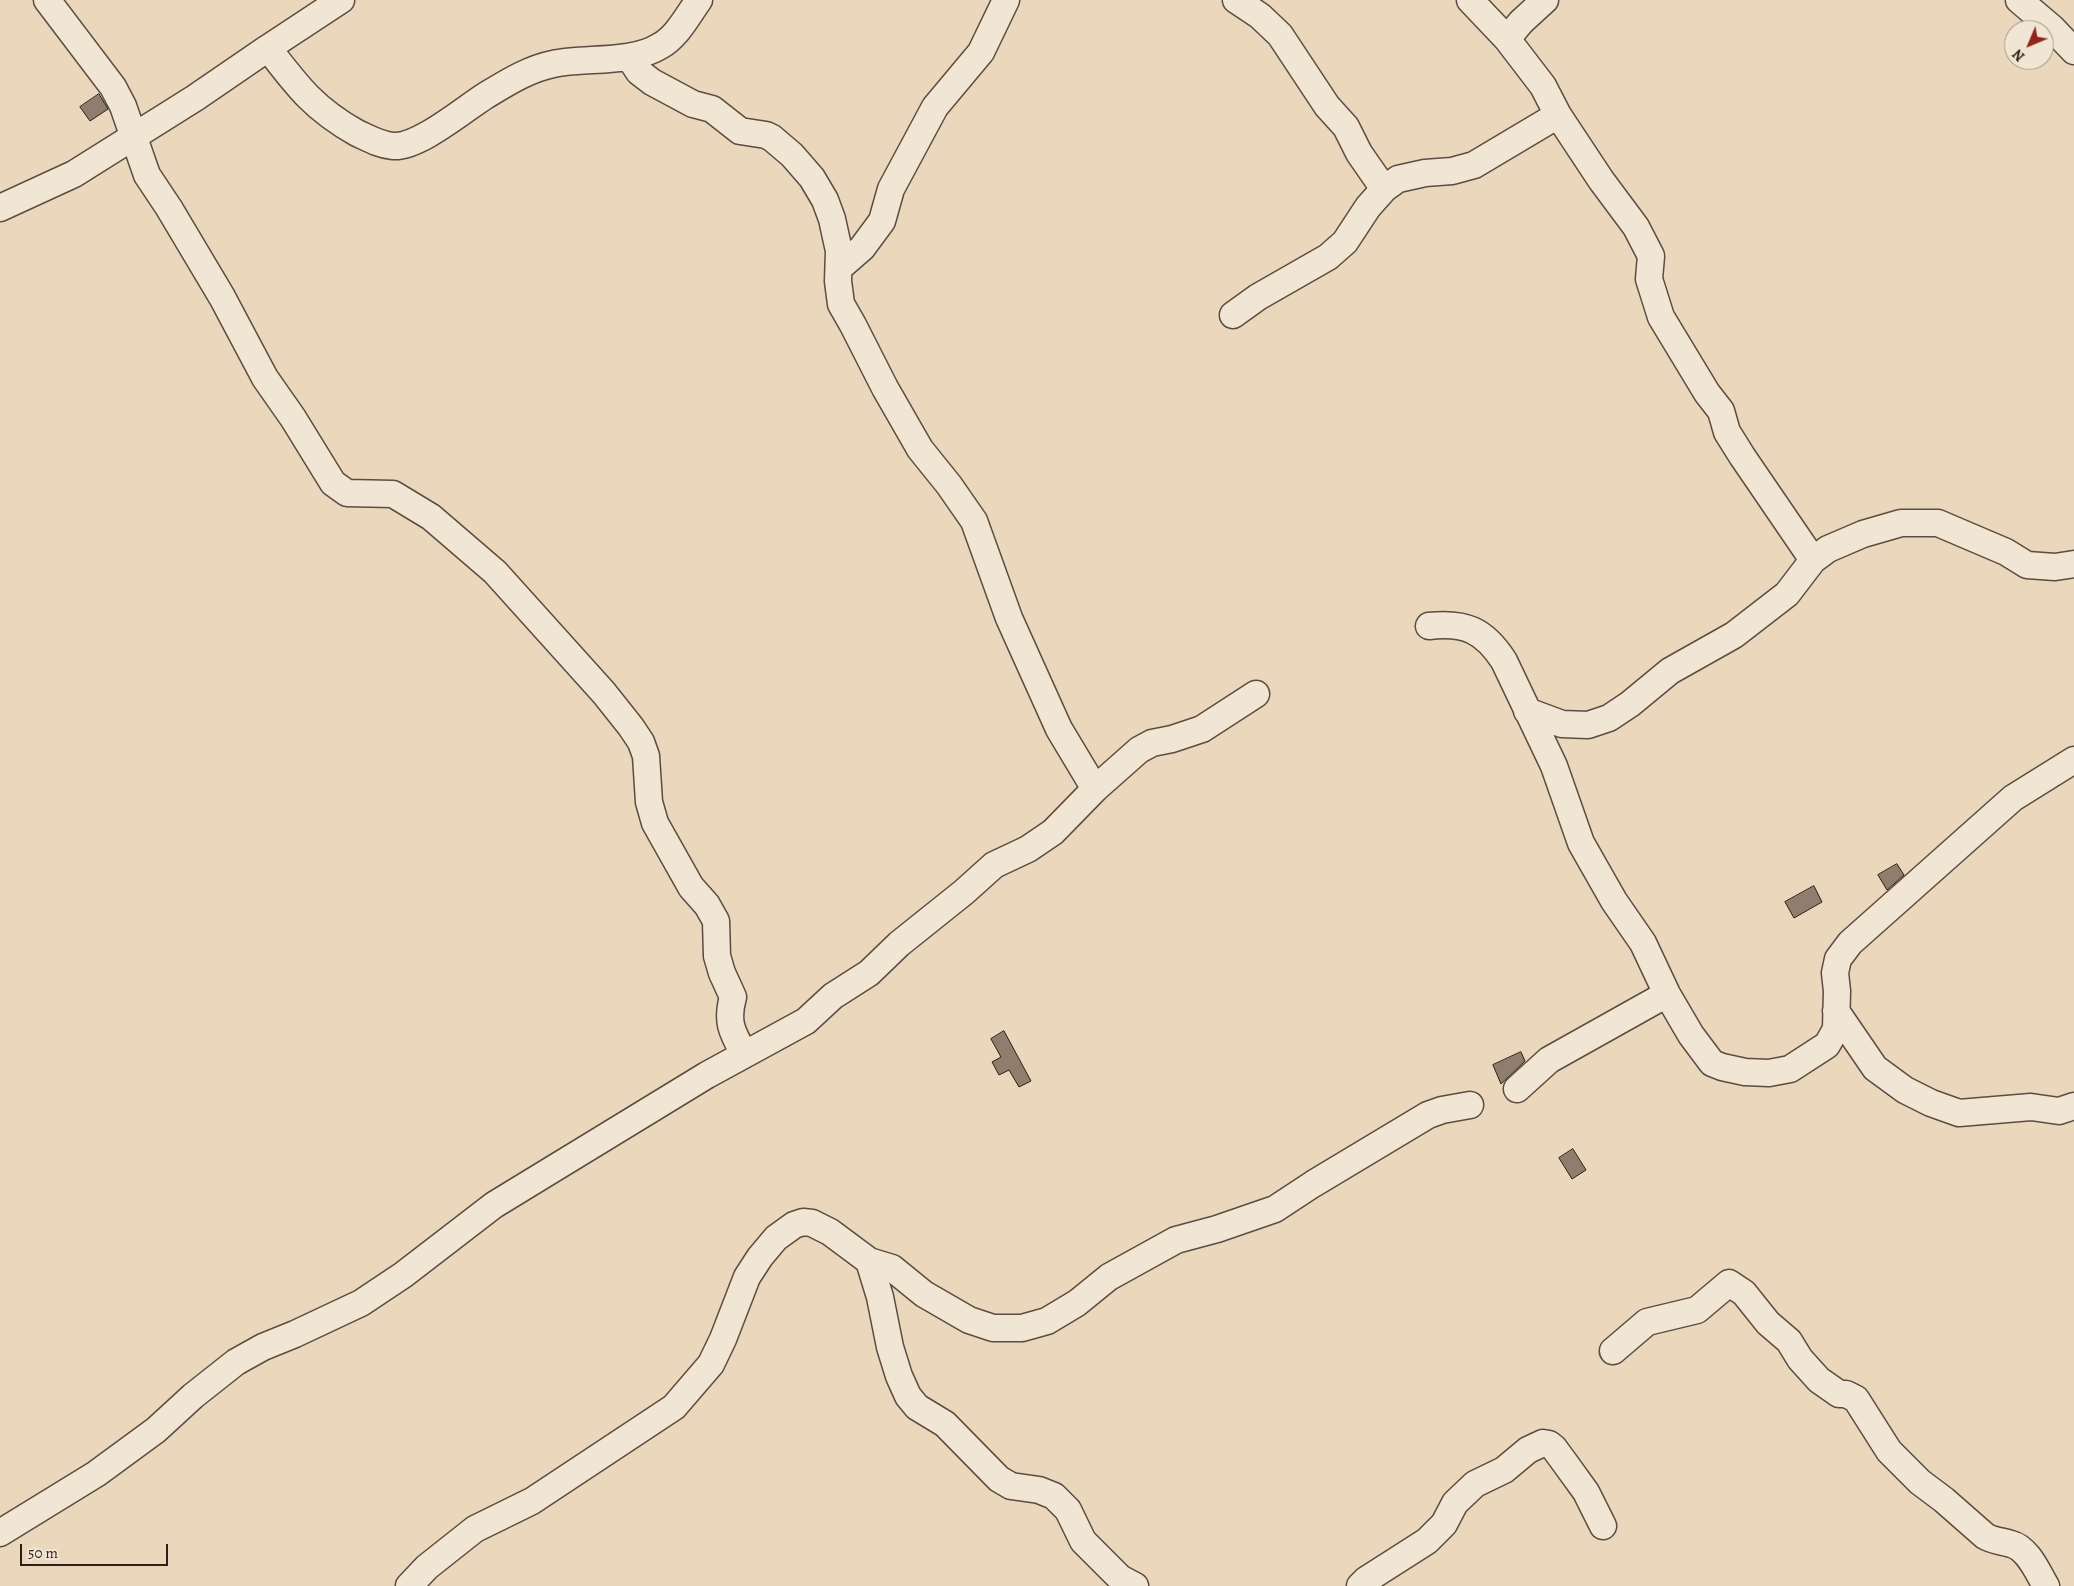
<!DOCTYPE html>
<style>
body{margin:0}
#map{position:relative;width:2074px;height:1586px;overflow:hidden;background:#ead7bc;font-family:Alegreya,serif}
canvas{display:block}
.north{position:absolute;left:2004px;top:20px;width:50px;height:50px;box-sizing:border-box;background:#f1e5d3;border:1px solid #a39588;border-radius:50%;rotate:225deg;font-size:14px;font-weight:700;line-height:20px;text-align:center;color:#2d1e18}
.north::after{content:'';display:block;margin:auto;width:18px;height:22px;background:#8f2418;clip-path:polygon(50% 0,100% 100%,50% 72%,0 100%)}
.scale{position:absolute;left:20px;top:1544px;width:148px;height:22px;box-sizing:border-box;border:2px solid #2d1e18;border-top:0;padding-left:6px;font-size:15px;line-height:18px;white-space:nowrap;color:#2d1e18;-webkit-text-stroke:4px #f1e5d3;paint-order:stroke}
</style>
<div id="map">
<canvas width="2074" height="1586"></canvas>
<div class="north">N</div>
<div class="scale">50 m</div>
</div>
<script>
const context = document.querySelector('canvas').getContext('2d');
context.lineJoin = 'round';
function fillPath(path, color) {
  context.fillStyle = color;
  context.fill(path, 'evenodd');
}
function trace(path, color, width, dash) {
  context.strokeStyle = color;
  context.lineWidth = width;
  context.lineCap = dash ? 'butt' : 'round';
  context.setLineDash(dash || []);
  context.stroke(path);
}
const building = new Path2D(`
 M99,94L108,109L90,121L80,107Z
 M1897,864L1904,875L1887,890L1878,875Z
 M1814,886L1822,902L1794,918L1785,902Z
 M1004,1031L1031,1081L1019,1087L1009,1070L999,1075L992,1062L1001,1057L991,1039Z
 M1521,1052L1525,1061L1501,1084L1493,1065Z
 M1573,1149L1586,1170L1572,1179L1559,1158Z`);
const minor = new Path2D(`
 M47,0L113,87L123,106L147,175L169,208L222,297L265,378L293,418L333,483L347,493L393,494L431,517L495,572L604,693L631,727L641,742L646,756L649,802L655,823L691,887L707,905L716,921L717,956L722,973L733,997C726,1022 732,1032 744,1054
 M1236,0L1260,16L1280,35L1327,106L1346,127L1359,153L1384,189
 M1470,0L1507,39L1543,86L1558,115L1601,180L1636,227L1651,256L1649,279L1661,317L1707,393L1721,411L1727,432L1742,456L1813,560
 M2019,0L2052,28L2074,51
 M1507,39L1521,22L1545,0
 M268,48L341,0
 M629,57L639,72L652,82L693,104L712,109L740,131L766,135L772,138L792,155L812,178L825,200L832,219L839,251L838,281L841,304L853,325L885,388L920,449L949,485L974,521L1009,618L1059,729L1095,789
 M0,208L74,174L195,98L268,48C297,86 314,109 357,133C368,138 380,145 393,146C418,148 463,110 485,96C505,84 528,69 553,64C586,57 631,64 660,46C677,37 688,15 699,0
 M839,268L862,248L882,221L891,189L935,107L981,52L1006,0
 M1233,315L1258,297L1328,257L1345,242L1368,207L1384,189L1398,179L1425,173L1452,171L1474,165L1558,115
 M1429,626C1465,622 1484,630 1504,661L1554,766L1581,843L1614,901L1643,943L1667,994L1691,1035L1712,1063L1722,1067L1745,1072L1769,1073L1790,1069L1827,1045L1836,1029L1837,991L1835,973L1838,959L1850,943L2013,798L2074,760
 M1527,711L1562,724L1588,725L1609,718L1630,704L1670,671L1734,635L1787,594L1813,560L1828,549L1863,534L1901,523H1938L2006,552L2027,565L2055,567L2074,564
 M1836,1011L1875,1068L1905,1090L1931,1103L1959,1113L2031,1107L2059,1111L2074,1106
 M1517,1089L1549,1060L1667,994
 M869,1261L880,1297L890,1347L899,1376L908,1396L917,1407L945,1424L999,1479L1011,1486L1039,1490L1054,1496L1068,1510L1083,1541L1120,1578L1135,1586
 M1613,1351L1647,1322L1697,1310L1729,1283L1744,1293L1768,1323L1789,1341L1800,1359L1819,1380L1839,1394H1846L1856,1399L1889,1451L1920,1482L1944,1500L1985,1536C1993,1541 2002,1541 2011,1544C2028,1548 2038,1573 2046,1586
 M0,1533L96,1474L156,1430L193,1396L236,1362L263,1347L295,1334L361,1303L403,1275L494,1205L707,1075L806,1021L833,996L869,973L899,944L964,892L994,865L1028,849L1053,832L1095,789L1139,750L1152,743L1172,739L1202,729L1256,694
 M409,1586L427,1567L475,1529L532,1501L674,1407L711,1364L723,1339L747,1277L760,1257L776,1238L794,1225L803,1222L812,1223L830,1232L869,1261L892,1268L924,1294L969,1320L993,1328H1022L1047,1321L1077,1303L1109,1277L1176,1240L1217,1229L1275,1209L1313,1184L1428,1115L1442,1110L1470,1105
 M1360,1586L1366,1580L1427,1541L1444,1524L1455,1503L1475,1484L1504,1470L1528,1450L1543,1443L1549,1444L1554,1448L1565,1463L1586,1492L1603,1526`);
fillPath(building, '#8f7e6d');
trace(building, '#2d1e18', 1);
trace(minor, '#5c4c41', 29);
trace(minor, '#f1e5d3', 26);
</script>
